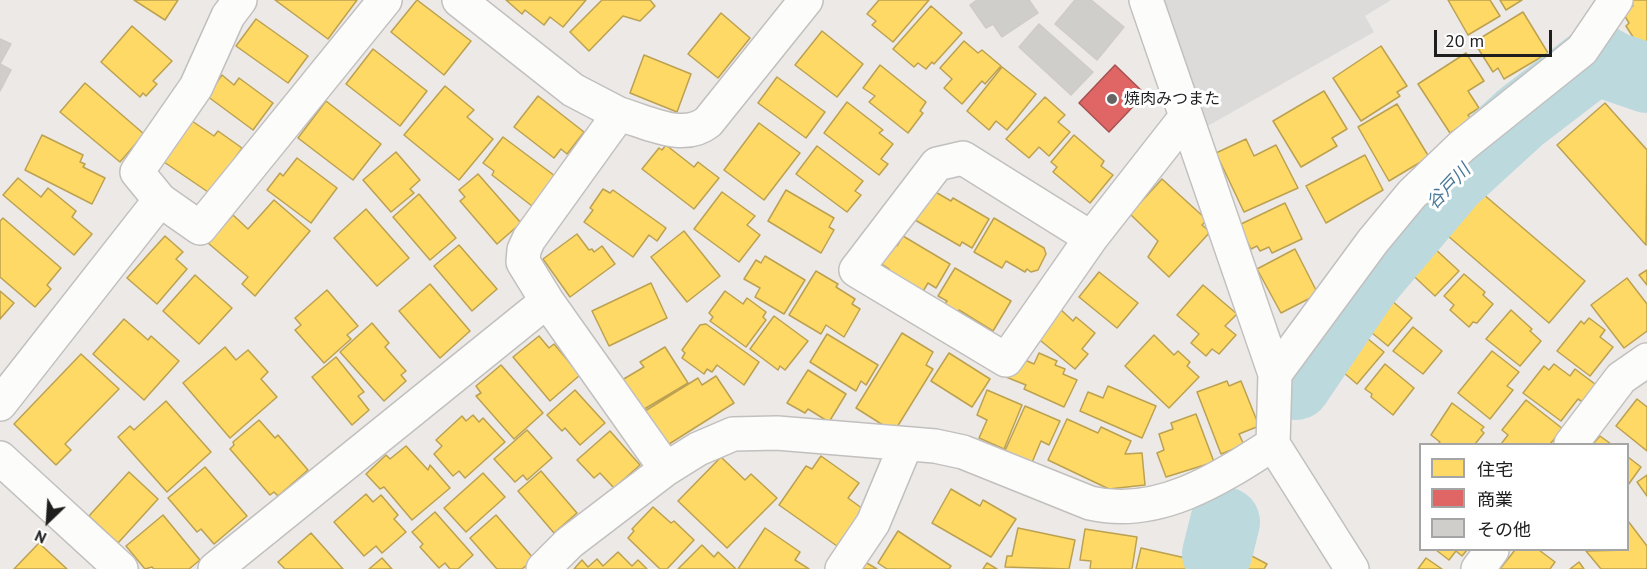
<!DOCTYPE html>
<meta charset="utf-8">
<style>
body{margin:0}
#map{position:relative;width:1647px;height:569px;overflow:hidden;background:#ece9e6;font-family:"PT Sans","Noto Sans JP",sans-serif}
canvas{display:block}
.legend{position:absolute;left:1419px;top:443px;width:210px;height:108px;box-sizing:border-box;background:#fff;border:2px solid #a5a5a5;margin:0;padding:8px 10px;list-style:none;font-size:18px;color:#1e1e1e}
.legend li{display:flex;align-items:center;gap:12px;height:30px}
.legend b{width:30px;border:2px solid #a5a5a5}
.north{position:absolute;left:18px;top:491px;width:60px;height:60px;-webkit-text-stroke:4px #fff;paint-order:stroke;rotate:205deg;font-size:16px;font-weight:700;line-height:24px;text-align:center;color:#1e1e1e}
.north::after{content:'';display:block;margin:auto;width:21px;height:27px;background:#1e1e1e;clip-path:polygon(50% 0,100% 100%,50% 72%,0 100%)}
.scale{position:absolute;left:1434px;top:30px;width:118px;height:27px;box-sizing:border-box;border:3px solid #1e1e1e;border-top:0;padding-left:8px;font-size:18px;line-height:21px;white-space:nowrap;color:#1e1e1e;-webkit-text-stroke:4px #fff;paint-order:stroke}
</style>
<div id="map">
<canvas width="1647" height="569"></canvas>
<ul class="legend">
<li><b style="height:16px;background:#ffd966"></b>住宅</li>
<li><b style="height:16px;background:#e06666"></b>商業</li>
<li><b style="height:16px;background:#d0cecb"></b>その他</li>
</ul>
<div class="north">N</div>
<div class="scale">20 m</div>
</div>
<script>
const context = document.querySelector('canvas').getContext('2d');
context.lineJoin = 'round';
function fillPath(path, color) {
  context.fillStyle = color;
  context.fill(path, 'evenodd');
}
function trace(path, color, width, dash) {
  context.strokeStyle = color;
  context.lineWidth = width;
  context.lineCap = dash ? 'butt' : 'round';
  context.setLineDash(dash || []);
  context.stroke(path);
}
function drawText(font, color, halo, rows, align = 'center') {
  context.font = font + ' "PT Sans","Noto Sans JP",sans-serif';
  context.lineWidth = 6;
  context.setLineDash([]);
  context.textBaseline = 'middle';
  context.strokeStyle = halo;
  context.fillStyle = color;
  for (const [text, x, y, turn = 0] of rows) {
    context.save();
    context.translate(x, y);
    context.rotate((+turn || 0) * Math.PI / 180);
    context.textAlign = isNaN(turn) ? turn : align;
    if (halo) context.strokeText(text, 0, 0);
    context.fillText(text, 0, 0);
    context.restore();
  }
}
const parking = new Path2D(`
 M1157,0H1391L1365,16L1374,32L1204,128Z`);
const homes = new Path2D(`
 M134,0H178L165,20Z
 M275,0H357L328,39Z
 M417,0L471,41L444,75L391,32Z
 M506,0H586L563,27L550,17L544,25L525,10L522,14Z
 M602,0H650L655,6L640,21L623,16L589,51L570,32Z
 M879,0H929L893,42L872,25L876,21L867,14Z
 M1448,0H1490L1500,16L1468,35Z
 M1500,0H1522L1506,10Z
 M1632,0H1647V48L1642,51L1626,26L1629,23L1623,13L1633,6L1630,1Z
 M931,6L962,33L934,64L932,62L926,69L918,63L914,67L893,49Z
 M1523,12L1548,53L1504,79L1498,68L1493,72L1474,42Z
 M721,13L750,38L718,78L688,54Z
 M256,19L308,56L288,83L236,46Z
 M132,26L172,61L153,81L157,84L146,96L143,93L140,97L101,62Z
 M822,31L863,64L837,97L795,65Z
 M964,41L978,53L982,50L1001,66L985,84L982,81L962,104L944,88L952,79L940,68Z
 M1381,46L1407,86L1397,92L1400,96L1361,121L1333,78Z
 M373,49L427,91L400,126L346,84Z
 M1466,53L1484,81L1468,91L1479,108L1468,115L1471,119L1450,133L1418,84Z
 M644,55L691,74L677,112L630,93Z
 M880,65L926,102L920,111L923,113L908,133L869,102L875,96L863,88Z
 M1002,67L1036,94L1007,130L996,121L989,130L967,111Z
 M222,75L234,85L239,78L273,103L253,130L207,96Z
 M777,77L825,112L806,138L758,103Z
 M85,83L144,134L120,162L60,112Z
 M445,86L474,110L467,117L493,139L459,180L404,135Z
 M1324,91L1347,129L1332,138L1337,146L1301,167L1273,121Z
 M538,96L584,132L567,154L561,149L554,158L514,127Z
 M1045,97L1065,115L1058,122L1070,132L1049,156L1039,147L1029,158L1006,139Z
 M326,101L381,144L353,180L298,138Z
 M847,102L883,130L879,133L893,144L881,159L888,164L879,175L824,133Z
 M1605,103L1647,150L1646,245L1557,145Z
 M1397,104L1429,157L1389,181L1358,127Z
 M192,121L214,136L218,131L242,148L211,194L164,162Z
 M759,123L800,153L764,200L724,170Z
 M42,135L83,155L80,162L85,164L83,167L105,178L92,204L25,170Z
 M1074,135L1104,161L1101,166L1113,175L1090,203L1053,172L1057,167L1051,162Z
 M503,137L555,176L532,206L492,175L494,171L483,163Z
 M1246,139L1254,156L1276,145L1298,188L1244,212L1216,153Z
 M666,145L694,167L698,162L719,178L694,209L642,169L659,148L662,150Z
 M817,146L863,181L855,191L861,195L847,212L796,174Z
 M396,152L420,180L410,189L414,193L391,212L363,180Z
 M1365,155L1383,190L1326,223L1306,186Z
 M297,158L337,188L311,223L267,190L280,173L283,176Z
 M478,174L521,223L497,244L460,201L465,197L459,190Z
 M18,178L41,197L48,188L76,211L72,217L92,234L74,255L3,195Z
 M1162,179L1207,220L1202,225L1210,232L1169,277L1148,257L1158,241L1130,214Z
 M1469,182L1585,281L1549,323L1433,223Z
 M603,189L610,193L613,190L666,228L657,241L649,235L633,257L584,222L593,210L590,208Z
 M786,190L834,218L829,227L834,230L821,253L768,221Z
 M932,190L951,201L953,198L989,219L972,248L962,242L960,246L915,220Z
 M722,192L755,216L747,225L760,235L739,262L694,229Z
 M419,194L456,238L430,260L393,217Z
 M274,200L310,231L255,296L242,284L248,277L208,243L233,215L248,229Z
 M1285,203L1302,239L1272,253L1269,247L1260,251L1257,246L1251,249L1239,225Z
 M366,209L409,258L377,286L334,238Z
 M3,218L61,268L47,285L51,289L35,307L0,277V221Z
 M994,218L1044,248L1046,254L1038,270L1031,272L1027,269L1025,272L1006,261L1002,268L974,252Z
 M684,231L720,276L687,302L651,257Z
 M577,234L589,250L592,249L594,252L602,246L615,264L570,297L543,259Z
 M165,236L183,252L176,259L187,269L157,304L127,278Z
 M903,236L950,264L936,288L928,283L922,293L887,272L889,269L878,262L891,241L897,246Z
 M1421,236L1459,271L1435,296L1402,265L1407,260L1403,256Z
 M459,245L497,289L472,311L434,266Z
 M1295,249L1318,294L1281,313L1257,269Z
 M765,256L805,280L784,314L755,297L760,288L744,279L756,260L761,263Z
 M955,268L1011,301L993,331L959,310L955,316L942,308L947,301L938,296Z
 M1647,270V285L1639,275Z
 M816,271L838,284L836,287L855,299L852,304L860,309L844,337L826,325L821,334L789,315Z
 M1099,272L1138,303L1117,328L1079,297Z
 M1464,274L1485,292L1483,295L1493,304L1477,323L1473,322L1469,327L1450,310L1454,305L1444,296Z
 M195,275L232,308L199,344L163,311Z
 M1627,278L1647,304V331L1624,348L1591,305Z
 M651,283L667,318L609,346L592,311Z
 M430,284L470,331L440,358L399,311Z
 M1203,285L1237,314L1225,326L1236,335L1219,354L1212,349L1206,356L1191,343L1199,334L1177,315Z
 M327,290L358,326L347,335L351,339L324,363L295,330L301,325L295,318Z
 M0,291L14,303L0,319Z
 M725,291L743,304L747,298L766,312L763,317L766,320L746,347L710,321L713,317L709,313Z
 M1385,295L1412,318L1388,346L1361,324Z
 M1059,308L1073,321L1076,317L1095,333L1082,349L1088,354L1075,369L1035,336Z
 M1511,310L1532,329L1530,331L1541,341L1520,366L1486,339Z
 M774,316L808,341L785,370L780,366L778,370L750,349Z
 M1589,318L1605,330L1600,337L1613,347L1590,376L1557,351L1581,321L1584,324Z
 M124,319L148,340L151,336L179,361L144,400L93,354Z
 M372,323L389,343L385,347L406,371L401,375L406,381L384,401L340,352Z
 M706,324L759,362L744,385L717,365L712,372L707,369L704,374L682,358L685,353L682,350L700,325Z
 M1413,327L1442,351L1423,374L1393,351Z
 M1357,330L1384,352L1357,384L1343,372L1350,363L1338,353Z
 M902,333L933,352L926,365L933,369L894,432L856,408Z
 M827,334L878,365L866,385L861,381L856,391L810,362Z
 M1154,335L1174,355L1178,351L1190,362L1187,366L1199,377L1169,408L1125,366Z
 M539,336L549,348L554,344L580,375L550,401L513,357Z
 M225,347L236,360L248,350L268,372L261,379L277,397L230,438L183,383Z
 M665,347L688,383L641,411L622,380L644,367L640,362Z
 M1492,351L1519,372L1507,386L1513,390L1490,419L1458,393Z
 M949,353L990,379L972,407L931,381Z
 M1039,353L1057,361L1055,365L1065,369L1063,374L1077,380L1064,407L1024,389L1026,385L1006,377L1016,356L1034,364Z
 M81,354L119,389L65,444L71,450L56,465L14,424Z
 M336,357L364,392L358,396L369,410L352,425L312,377Z
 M1385,364L1414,388L1393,415L1371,397L1372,394L1365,389Z
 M1554,364L1570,376L1575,369L1599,387L1586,404L1578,399L1561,421L1523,393L1544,366L1549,370Z
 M501,365L543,413L514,439L476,396L481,393L476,386Z
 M808,370L846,394L829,422L808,409L805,413L787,403Z
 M716,376L734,403L666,446L645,411L698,378L702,385Z
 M1227,381L1229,386L1241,381L1259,426L1239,434L1244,445L1221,454L1197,392Z
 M1108,386L1156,406L1142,438L1080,411L1088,392L1103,398Z
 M575,390L605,423L580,445L565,428L562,431L547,415Z
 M987,390L1022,405L1004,449L979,438L987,420L977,415Z
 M1637,399L1647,407V451L1616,426Z
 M1526,400L1563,429L1550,444H1501L1508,435L1502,430Z
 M166,401L211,452L167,492L118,437L130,426L134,430Z
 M1452,403L1484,427L1481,430L1484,433L1475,444H1438L1440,442L1431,435Z
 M1025,406L1060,421L1049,445L1041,441L1031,465L1004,453Z
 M1196,414L1214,462L1166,477L1157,453L1164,450L1159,434L1173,429L1171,423Z
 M473,415L479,422L483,418L505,442L465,478L459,471L453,476L434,454L442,446L436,440L462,416L466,421Z
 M1067,419L1098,433L1101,427L1131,441L1125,454L1142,453L1145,485L1109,489L1048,460Z
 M259,420L275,438L278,435L308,470L278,496L274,492L270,495L230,449L234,445L233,442Z
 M527,430L552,458L527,480L523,475L515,482L494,459Z
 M610,431L640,465L614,488L600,473L594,478L577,460Z
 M1600,436L1611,444H1593Z
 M406,446L428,470L430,465L450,488L412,520L384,487L380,489L366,474L386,455L390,459Z
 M821,456L859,483L848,498L863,509L837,546L779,505L806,466L812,469Z
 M721,457L745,480L751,474L777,498L727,548L678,501Z
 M1628,457L1641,467L1628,485Z
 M205,467L247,516L214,544L201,529L197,532L168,498Z
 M541,471L577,513L554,533L518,491Z
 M129,472L158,499L118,543L89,516Z
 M483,473L505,497L466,532L444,508Z
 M1647,475V496L1637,482Z
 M951,489L980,506L983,500L1016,519L991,557L932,523Z
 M366,494L373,502L381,495L398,515L394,519L406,532L382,553L376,546L364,556L334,522Z
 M653,507L671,523L674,521L694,540L667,569H660L628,538L634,531L632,529Z
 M435,512L473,555L458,569H450L445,563L439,568L420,547L423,544L412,532Z
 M163,515L200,560L189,569H154L152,567L145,569L126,546Z
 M496,515L534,559L522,569H497L470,538Z
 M1628,521L1647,546V569H1601L1586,551L1628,550Z
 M765,528L800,552L795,560L809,569H738Z
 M1018,528L1075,540L1069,569L1005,567L1007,556H1012Z
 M1085,529L1137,537L1132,569H1090L1091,561L1080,560Z
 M898,531L951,566L949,569H887L878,563Z
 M311,533L343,569H285L278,562Z
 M39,543L67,569H14Z
 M1229,544L1267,564L1264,569H1226L1218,565Z
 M702,545L714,557L718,552L736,569H678Z
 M1141,548L1199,561L1197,569H1136Z
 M1436,550H1467L1462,556L1456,551L1449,560Z
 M1515,550H1539L1555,562L1550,569H1500Z
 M618,552L632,566L638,560L647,569H574L582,560L588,567L597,559L603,566Z
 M382,558L392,569H369Z
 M1426,558L1442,569H1418Z
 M865,562L877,569H861Z
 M1579,562L1584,569H1570Z
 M987,563L997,569H983Z`);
const shops = new Path2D(`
 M1115,65L1145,94L1109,132L1079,103Z`);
const stream = new Path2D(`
 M1212,569L1217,554`);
const river = new Path2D(`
 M1296,385L1365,283L1452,180L1521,117L1598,58L1612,66L1647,78
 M1217,554L1225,522`);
const building = new Path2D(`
 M977,0H1029L1038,13L1002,37L993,24L986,28L970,5Z
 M1075,0H1091L1124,27L1097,60L1055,24Z
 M1039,24L1093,72L1071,95L1019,47Z
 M0,39L11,44L0,64L11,70L0,91Z`);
const street = new Path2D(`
 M459,0L573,90L619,114L529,239L524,250L523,262L547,301L666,469
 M1146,0L1275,374L1273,444L1352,569
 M619,114C648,122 683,142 708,122L806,0
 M160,200L137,172L196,87L228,16L240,0
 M1091,238L963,158L937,164L856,270L1006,360L1091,238L1185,118
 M1275,374L1373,241L1412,194L1462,146L1582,50L1616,0
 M0,404L160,200L200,228L385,0
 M1571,444L1621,378L1647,360
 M0,458L121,569
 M215,569L547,301
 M543,569L569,543L666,469L698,449L733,434L777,433L935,446L963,452L1090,503C1158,519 1219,479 1273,444
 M842,569L873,523L906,444
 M1478,569L1492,550`);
const markers = [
 [1112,99,6,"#666564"]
];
const poiNames = [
 ["焼肉みつまた",1124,99]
];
const waterNames = [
 ["谷戸川",1449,187,-47]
];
fillPath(parking, '#dcdbda');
fillPath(homes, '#ffd966');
trace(homes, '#bca150', 1.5);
fillPath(shops, '#e06666');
trace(shops, '#a65050', 1.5);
trace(stream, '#bcd9dd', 12);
trace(river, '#bcd9dd', 70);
fillPath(building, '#d0cecb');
trace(building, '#cfcbc8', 1.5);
trace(street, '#c2c0bf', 36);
trace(street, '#fcfcfb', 33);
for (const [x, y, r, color] of markers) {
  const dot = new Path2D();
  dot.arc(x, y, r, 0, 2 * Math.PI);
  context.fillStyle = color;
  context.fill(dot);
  trace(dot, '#fff', 2);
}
drawText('16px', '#1e1e1e', '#fff', poiNames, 'left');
drawText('italic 18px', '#4a7898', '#fff', waterNames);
</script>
